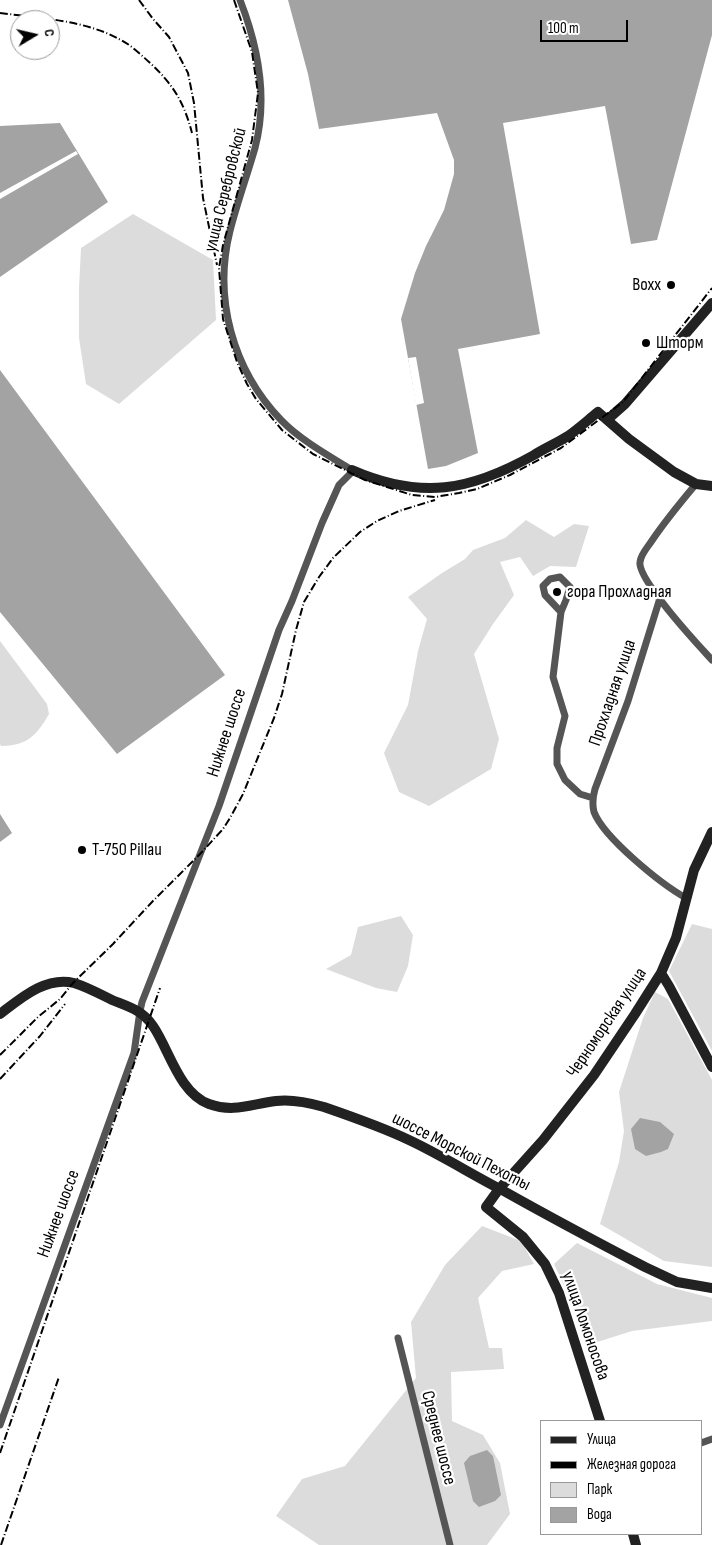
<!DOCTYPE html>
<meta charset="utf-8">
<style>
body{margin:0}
#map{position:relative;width:712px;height:1545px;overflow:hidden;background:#fff;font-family:"Sofia Sans Condensed",sans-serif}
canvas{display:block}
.legend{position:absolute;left:540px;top:1420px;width:162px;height:115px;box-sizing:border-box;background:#fff;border:1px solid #999;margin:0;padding:6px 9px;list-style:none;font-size:15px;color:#000}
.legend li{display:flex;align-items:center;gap:10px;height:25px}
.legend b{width:25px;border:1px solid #999}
.north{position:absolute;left:10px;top:10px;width:50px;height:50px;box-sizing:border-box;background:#fff;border:1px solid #999;border-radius:50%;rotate:81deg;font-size:14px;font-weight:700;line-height:20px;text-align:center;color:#000}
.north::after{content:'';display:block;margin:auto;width:18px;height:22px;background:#000;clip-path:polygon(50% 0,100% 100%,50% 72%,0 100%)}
.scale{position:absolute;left:540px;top:20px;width:88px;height:22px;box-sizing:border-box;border:2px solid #000;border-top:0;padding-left:6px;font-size:15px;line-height:18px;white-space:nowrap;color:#000;-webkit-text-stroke:4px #fff;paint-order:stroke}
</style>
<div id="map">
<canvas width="712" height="1545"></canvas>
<ul class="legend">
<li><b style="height:6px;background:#222"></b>Улица</li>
<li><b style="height:6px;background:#000"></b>Железная дорога</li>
<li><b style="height:14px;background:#dcdcdc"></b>Парк</li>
<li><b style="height:14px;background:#a3a3a3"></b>Вода</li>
</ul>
<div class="north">С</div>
<div class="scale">100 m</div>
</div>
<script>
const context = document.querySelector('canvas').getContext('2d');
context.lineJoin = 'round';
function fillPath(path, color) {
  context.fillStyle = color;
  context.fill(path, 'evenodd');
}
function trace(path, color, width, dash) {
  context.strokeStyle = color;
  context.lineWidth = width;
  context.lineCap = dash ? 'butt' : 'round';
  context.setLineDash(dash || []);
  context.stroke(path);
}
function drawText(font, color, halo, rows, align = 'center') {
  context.font = font + ' "Sofia Sans Condensed",sans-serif';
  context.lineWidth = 4.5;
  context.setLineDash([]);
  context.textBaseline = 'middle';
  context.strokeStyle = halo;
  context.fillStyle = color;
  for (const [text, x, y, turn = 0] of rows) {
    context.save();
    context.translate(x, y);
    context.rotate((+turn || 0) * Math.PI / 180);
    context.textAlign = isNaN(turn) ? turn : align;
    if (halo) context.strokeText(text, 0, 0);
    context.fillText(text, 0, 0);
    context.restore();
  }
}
const green = new Path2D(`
 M133,214L213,260L216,320L119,404L86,384L79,338V288L81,248Z
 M526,520L554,537L574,524L589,526L576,567L550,566L533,576L520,557L500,562L514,595L493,624L474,654L499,739L491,769L429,806L399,792L384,753L408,705L418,651L427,619L408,597L442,573L465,559L473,550L505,538Z
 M0,641L47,704L49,714C37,735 27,746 1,746L0,744Z
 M401,916L413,935L408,966L397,992L376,988L326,969L351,955L358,927Z
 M692,924L712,929V1051L669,971Z
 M655,992L668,999L712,1080V1267L664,1261L600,1224L619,1162L624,1131L619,1092L643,1018Z
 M482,1226L521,1241L534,1264L502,1271L478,1298L489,1348H502L504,1369L451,1372L452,1421L483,1435L500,1463L510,1514L487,1545H319L276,1516L302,1479L345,1466L416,1378L411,1322L445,1265Z
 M577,1243L657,1284L712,1298V1321L632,1331L591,1344L554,1264Z`);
const water = new Path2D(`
 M288,0H712V35L657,240L631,244L605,106L503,123L540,334L458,349L478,453L446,466L428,469L401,319L415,273L426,246L444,210L454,174V160L437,113L319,129L308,74Z
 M60,123L108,202L0,277V126Z
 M0,370L225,675L117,754L0,612Z
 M0,814L12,833L0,842Z
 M640,1118L660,1122L674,1134L668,1149L661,1152L646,1156L635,1149L631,1129Z
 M487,1450L493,1456L501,1495L495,1501L479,1507L473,1501L464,1463L470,1456Z`);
const pier = new Path2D(`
 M76,151L78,154L0,199V193Z
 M416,357L424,403L416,405L408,358Z`);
const street = new Path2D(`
 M696,484C680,503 665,521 651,542C647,548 641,554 640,562C637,579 699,646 712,660
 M660,598L628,701L595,789C593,796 592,804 594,812C604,838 661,884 686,898
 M561,612L545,595L543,586L550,579L560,577L570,587L566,600L561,612L553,677L565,716L557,748V764L565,780L580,794L593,798
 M398,1338L450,1545
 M0,1425L134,1053L140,1011L142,1002L219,806L279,630L292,601L322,523L339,485L351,473L352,470C329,456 299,439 281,420C233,370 213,299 230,231C237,203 247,176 255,148C268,99 258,46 240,0
 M701,1443L712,1439`);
const secondary = new Path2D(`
 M607,420L625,404L712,303
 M352,470C421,500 470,491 534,455C545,448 557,443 568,436C578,429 588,420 598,412L629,439L674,472L696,484L712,486
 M661,973L669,986L712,1067
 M0,1014C21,998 46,976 74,983C87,987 100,994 112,1000C129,1007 142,1010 153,1026C169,1049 179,1093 209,1104C234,1113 251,1104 276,1101C291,1099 310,1103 324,1107C353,1117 382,1127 409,1140C441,1155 471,1174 502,1190C550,1217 597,1242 645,1267L677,1282L712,1288
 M600,1421L559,1293L545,1264L523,1237L486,1207L499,1189L543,1140L594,1075L635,1014L661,973L676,938L694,870L712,832
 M633,1534L636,1545`);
const rail = new Path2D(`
 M139,0L153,19L169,37L188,73L194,103L203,198L217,265
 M234,0L252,52L258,93L252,140L223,245L219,268L223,319L237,362L247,384L256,399L282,430L313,454L365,480L412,495L435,497L459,493L477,489L510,475L561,448L623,402L712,288
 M0,13C39,18 84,20 119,39C130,44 140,54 149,62C173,84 184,102 192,133
 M0,1055L38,1017L60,999L73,983L113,944L152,902L201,853L223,829L230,818L243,794L274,718L282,694L296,630L304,602L319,577L333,558L360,532L377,521L399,511L435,500
 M0,1079L40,1036L65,1004
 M0,1453L160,988
 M1,1545L59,1377`);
const markers = [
 [671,285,5,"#000"],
 [646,343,5,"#000"],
 [557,592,5,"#000"],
 [82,850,5,"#000"]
];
const streetNames = [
 ["улица Серебровской",226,190,-76],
 ["Прохладная улица",613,693,-71],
 ["Нижнее шоссе",227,733,-72],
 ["Черноморская улица",607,1023,-56],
 ["шоссе Морской Пехоты",461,1152,27],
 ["Нижнее шоссе",59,1214,-70],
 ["улица Ломоносова",585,1326,71],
 ["Среднее шоссе",438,1438,76]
];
const poiNames = [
 ["Boxx",661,285,"right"],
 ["Шторм",656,343],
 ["гора Прохладная",567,592],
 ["T-750 Pillau",92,850]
];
fillPath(green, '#dcdcdc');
fillPath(water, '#a3a3a3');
fillPath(pier, '#fff');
trace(street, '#555', 7);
trace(secondary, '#222', 10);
trace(rail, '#000', 2, [8, 2.5, 1, 2.5]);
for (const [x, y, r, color] of markers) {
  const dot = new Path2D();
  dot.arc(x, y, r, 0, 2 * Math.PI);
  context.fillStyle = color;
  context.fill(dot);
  trace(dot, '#fff', 2);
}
drawText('18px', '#000', '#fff', streetNames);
drawText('18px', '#000', '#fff', poiNames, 'left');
</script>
